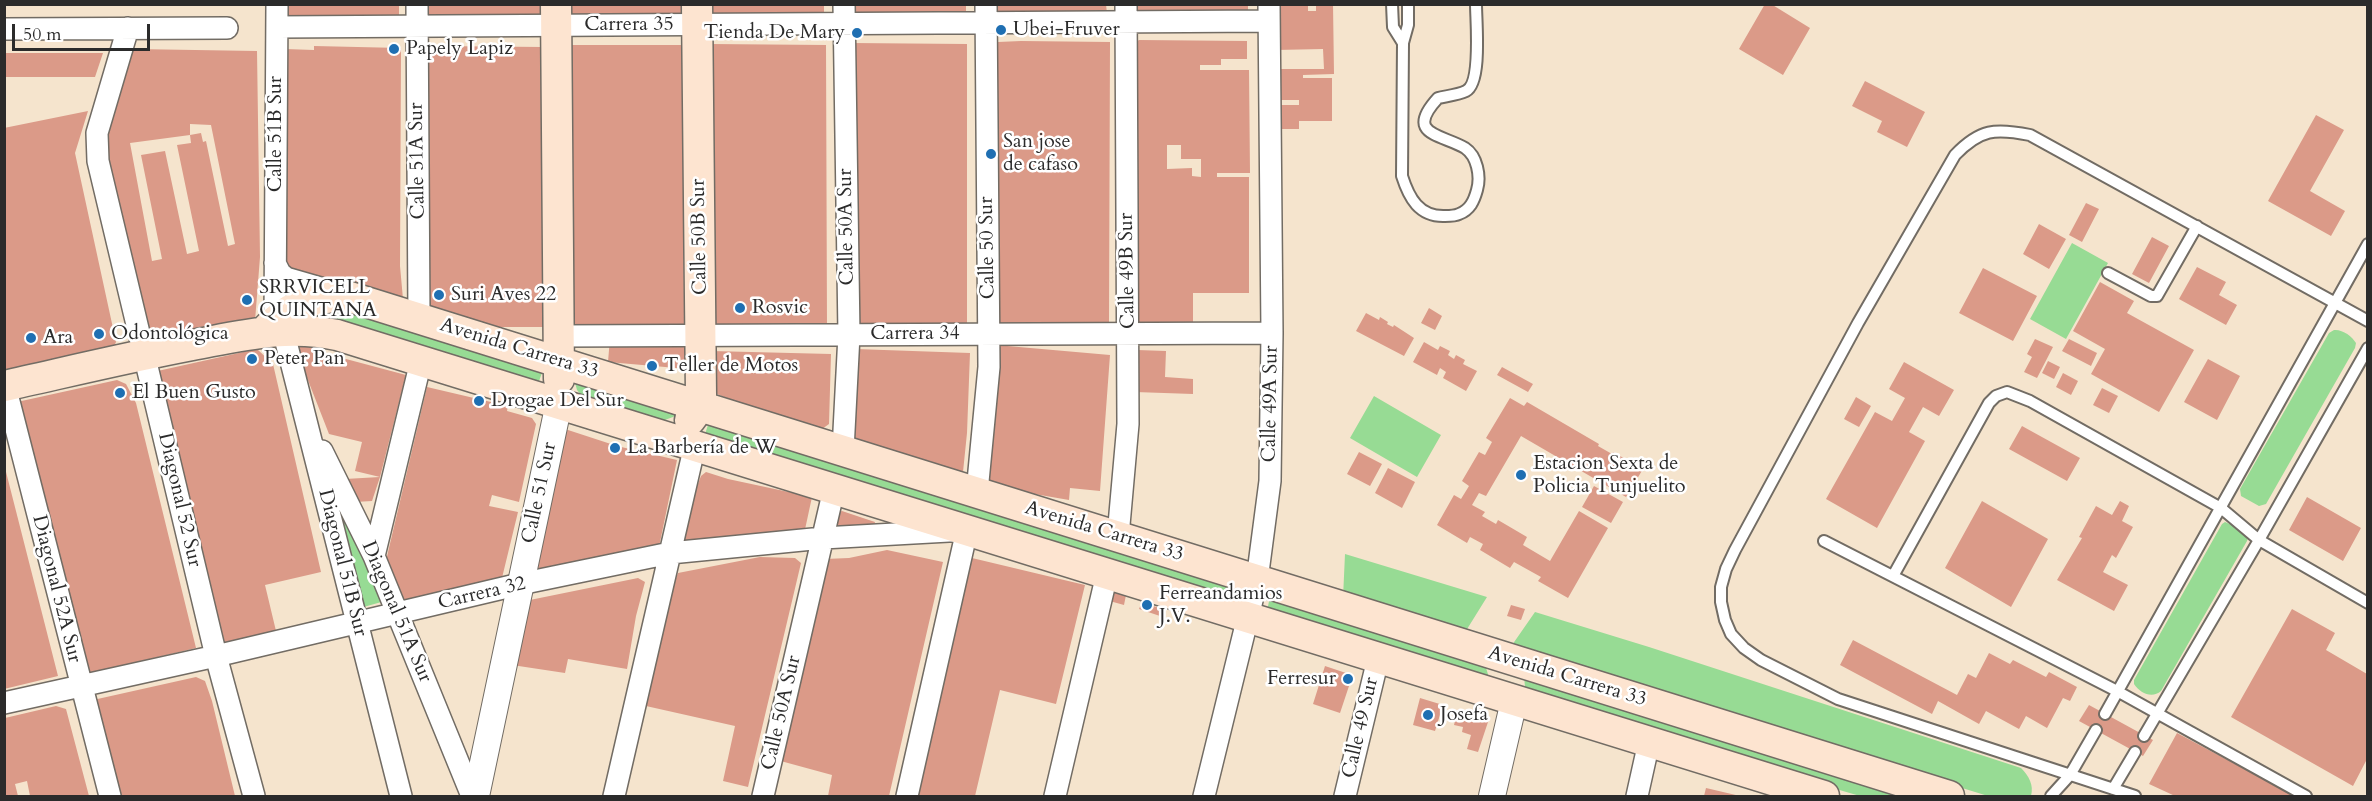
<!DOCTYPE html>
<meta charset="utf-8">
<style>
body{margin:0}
#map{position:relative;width:2372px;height:801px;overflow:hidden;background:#f5e4cd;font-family:Cardo,serif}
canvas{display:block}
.frame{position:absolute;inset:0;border:6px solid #2b2b2b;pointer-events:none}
.scale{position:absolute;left:12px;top:24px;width:138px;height:27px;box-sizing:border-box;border:3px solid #2b2b2b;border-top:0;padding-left:8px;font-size:18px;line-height:21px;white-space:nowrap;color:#2b2b2b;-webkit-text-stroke:4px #fff;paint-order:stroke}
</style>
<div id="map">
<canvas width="2372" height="801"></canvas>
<div class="frame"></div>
<div class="scale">50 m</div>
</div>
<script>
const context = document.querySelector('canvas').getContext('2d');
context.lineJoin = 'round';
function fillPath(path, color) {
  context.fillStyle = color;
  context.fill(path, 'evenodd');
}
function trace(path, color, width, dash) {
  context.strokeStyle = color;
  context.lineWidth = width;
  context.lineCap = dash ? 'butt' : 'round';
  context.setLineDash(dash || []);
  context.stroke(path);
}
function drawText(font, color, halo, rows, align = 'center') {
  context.font = font + ' Cardo,serif';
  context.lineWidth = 5;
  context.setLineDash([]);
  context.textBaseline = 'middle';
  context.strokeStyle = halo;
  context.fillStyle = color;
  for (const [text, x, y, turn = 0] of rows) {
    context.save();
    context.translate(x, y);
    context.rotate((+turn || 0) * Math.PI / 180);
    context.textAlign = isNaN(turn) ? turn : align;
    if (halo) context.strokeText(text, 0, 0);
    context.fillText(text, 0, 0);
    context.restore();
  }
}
const green = new Path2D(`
 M2072,243L2108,263L2066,339L2030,319Z
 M335,306L544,367L538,384L335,320L332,311Z
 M2334,330C2342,329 2352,336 2356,343L2355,348L2266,504L2259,506L2241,496L2240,489L2329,333Z
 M574,379L683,411L673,417L662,421L585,400L577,390Z
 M1374,396L1441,435L1417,477L1350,438Z
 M710,419L1235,584L1231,602L704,437Z
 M323,457L385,601L360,608Z
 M2225,522L2243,530L2248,537L2247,541L2161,691C2152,699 2140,693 2134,684V680L2222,524Z
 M1345,554L1487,597L1464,634L1343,598Z
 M1270,596L1485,664L1491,685L1266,617Z
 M1535,612L1649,647L2021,768C2029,776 2034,785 2031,796H1988L1510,648Z
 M1524,676L1917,796H1860L1526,698Z`);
const building = new Path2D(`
 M283,4H399V15L393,22H283Z
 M423,4H540V21H424Z
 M568,4H681V20H568Z
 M709,4H824V19L709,18Z
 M850,4H966V17H850Z
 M993,4H1106L1107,14L993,16Z
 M1132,4H1248V14H1133Z
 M1275,4H1308V11H1316V4H1333L1334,74L1303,75V78H1332V121H1299V129H1275V105H1299V100H1275L1274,69H1324L1323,49L1276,50Z
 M1765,4H1771L1810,28L1783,75L1739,49Z
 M1139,40L1247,41V59H1221V65H1200V70H1249L1250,173H1217V177H1249V293H1193V324H1135L1136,42ZM1167,145H1181V159H1201V177L1192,176V168L1167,169Z
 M1021,41L1110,42L1109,324L991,323V50L998,42Z
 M851,43L967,44V325L850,327Z
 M710,44L826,45L827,328L717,327L713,321Z
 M569,45H683L684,328L579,327L572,321Z
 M314,46L401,48L400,266L403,299L285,268V49L314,50Z
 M433,46L543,47V327H487L428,309L426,56Z
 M133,49L257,51L260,257L255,321L143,344L104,148L105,136L111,124ZM190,124L211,125L235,244L228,246L206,141L203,142L201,133L190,135L191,143L177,145L199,251L187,254L165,151L141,155L162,259L152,261L130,143L190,135Z
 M4,53H103L95,77H4Z
 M1865,81L1925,112L1907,147L1877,132L1882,121L1852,106Z
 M88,111L75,153L116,342L112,351L7,375L4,365V128Z
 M2316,115L2344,130L2310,191L2345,211L2331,236L2268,201Z
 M2086,203L2099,209L2082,242L2069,235Z
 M2039,224L2066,239L2049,269L2023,254Z
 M2152,237L2169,246L2149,283L2132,274Z
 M2197,267L2226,282L2219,295L2237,305L2226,325L2179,299Z
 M1983,268L2037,296L2013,341L1959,313Z
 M2100,282L2134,301L2127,313L2194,350L2159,412L2091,374L2105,349L2073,331Z
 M1429,308L1442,316L1435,330L1421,323Z
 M1366,313L1379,320L1380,317L1388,322L1387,324L1393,327L1394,325L1414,338L1404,356L1356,331Z
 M610,338L691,340L688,369L608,362Z
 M2035,339L2053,347L2037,378L2024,372L2032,357L2027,354Z
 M2069,339L2097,353L2091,366L2062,351Z
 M1424,342L1438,350L1440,346L1450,351L1448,355L1454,359L1456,355L1465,360L1463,364L1477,371L1466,391L1443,378L1446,372L1440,368L1437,375L1413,362Z
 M299,343L331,355L406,375L380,477L355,471L362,442L329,434L295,347Z
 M996,345L1110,355L1100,491L1070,488L1069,500L1023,492L985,480Z
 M257,349L273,364L321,572L265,585L276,631L218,645L153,372Z
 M855,349L970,353L967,433L963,472L853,440Z
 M1137,350L1166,351L1165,377L1193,379V394L1135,392Z
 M711,351L831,354L829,424L822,429L741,404L710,391Z
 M2208,359L2240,376L2217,420L2184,402Z
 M2048,361L2060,367L2054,379L2042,373Z
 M1904,362L1954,390L1939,416L1923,407L1909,432L1925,441L1877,528L1826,499L1875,412L1892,421L1905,398L1889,389Z
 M1502,367L1533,384L1528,392L1497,375Z
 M2063,373L2078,381L2071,395L2056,387Z
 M117,380L126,384L136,403L196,648L82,675L17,402Z
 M427,387L508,406L507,411L532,418L536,424L519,502L492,495L489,506L518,512L501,582L399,606L384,569Z
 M2102,388L2118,396L2109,413L2093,405Z
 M1856,397L1871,406L1859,427L1844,419Z
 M1510,398L1524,406L1527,402L1599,444L1598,446L1612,454L1613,452L1643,469L1626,497L1521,436L1486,496L1479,493L1472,505L1485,512L1482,516L1496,524L1498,520L1527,537L1523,545L1550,561L1579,511L1608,528L1568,598L1538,581L1541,577L1514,562L1510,568L1480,550L1483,544L1470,537L1467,543L1437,525L1454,495L1461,499L1469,486L1462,481L1479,452L1485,455L1492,442L1486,438Z
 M2022,426L2080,458L2067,481L2009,449Z
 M568,430L617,446L677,460L659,547L535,573L563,431Z
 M1359,452L1382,464L1370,486L1347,474Z
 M4,464L58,676L4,689Z
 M1388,468L1415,482L1402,508L1375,493Z
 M706,472L728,479L812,497L804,534L683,541L693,497L701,476Z
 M380,477L372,501L355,502L345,479Z
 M1594,486L1623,502L1611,523L1582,507Z
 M2307,497L2361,528L2343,561L2289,530Z
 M1982,501L2048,539L2011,607L1945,568Z
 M2120,501L2129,506L2122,521L2133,527L2116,558L2112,555L2103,572L2128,585L2114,611L2057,580L2082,538L2079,537L2096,506L2112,515Z
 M842,511L875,522L873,531L828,535L834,513Z
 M887,550L943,562L889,796H828L832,775L777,760L825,559L849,558Z
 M760,557L795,558L801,563L748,787L723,781L735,726L646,706L672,589L678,573Z
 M972,558L1085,585L1056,704L1000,690L975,796H916Z
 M638,578L645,582L636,616L627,669L568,659L565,673L512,665L525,601Z
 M1114,591L1126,595L1124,605L1106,600L1109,593Z
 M1142,602L1165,610L1163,617L1139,609Z
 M1511,605L1525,609L1521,620L1507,616Z
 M2292,609L2335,633L2326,650L2367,674V759L2353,786L2231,717Z
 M1853,640L1957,695L1968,674L1976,678L1989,653L2010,664L2013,660L2046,677L2049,672L2077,687L2070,701L2063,698L2047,728L2026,716L2019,729L1986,711L1979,724L1938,701L1932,714L1840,665Z
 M1325,666L1346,673L1350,683L1340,713L1313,704Z
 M196,677L205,681L212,701L235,796H117L93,700Z
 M1420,698L1443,705L1435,731L1413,725Z
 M2089,705L2153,740L2143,756L2079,721Z
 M56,706L66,709L89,796H30L27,781L15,784L18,796H5V718Z
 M1458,709L1489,719L1478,752L1467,749L1471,735L1462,732L1463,727L1454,725Z
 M2177,733L2295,796H2175L2149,784Z
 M1706,788L1740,796H1704Z`);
const service = new Path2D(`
 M1392,4L1393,27L1403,43
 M1408,4V25L1403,43L1402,176C1409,198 1419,217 1445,216C1449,216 1455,216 1459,214C1470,210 1474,201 1477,190C1481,176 1477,156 1465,148C1441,134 1404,135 1438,98C1446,96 1458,95 1466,91C1482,83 1476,22 1476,4
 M2108,273L2151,296H2157L2197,226
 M1824,541L2117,691L2306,796
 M1893,576L1989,403L1996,396L2007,392L2030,401L2221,508L2259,540L2368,603
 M2105,714L2368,244
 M2144,736L2259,540L2368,348
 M2113,789L2135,752
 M2051,796L2070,775L2096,730
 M2135,796L1838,699L1761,660L1744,648L1731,634L1725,620L1721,602V587L1726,569L1735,550L1858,323L1955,155C1980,129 1995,128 2030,135L2368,321`);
const minor = new Path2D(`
 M417,4L419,318
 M277,27L1269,21
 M128,28L97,133L98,161L216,656L254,796
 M4,29L227,28
 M275,263L280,273L286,278L338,293
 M275,319L277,4
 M283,330L401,796
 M559,336L1272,333
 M4,382L110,796
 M843,450L849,335L844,4
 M322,451L374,556L472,796
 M977,492L989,367L986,4
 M1118,536L1128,424L1126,4
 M374,556L421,361
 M4,703L216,656L520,584L670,553L823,538L967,530L907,796
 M614,796L695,445
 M763,796L834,489
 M1055,796L1107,574
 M1204,796L1257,580L1270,481L1272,333L1269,4
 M1345,796L1378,659
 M1637,796L1649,742`);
const tertiary = new Path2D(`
 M476,796L559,403
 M1492,796L1514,701`);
const secondary = new Path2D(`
 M556,4L559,379
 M264,332C287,306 316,295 350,297L1949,796
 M4,386C67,372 129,357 192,345C241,336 287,324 337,335L1824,796
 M690,420L701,405V395L697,4`);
const markers = [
 [1001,30,6,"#1f6fb2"],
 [857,33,6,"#1f6fb2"],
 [394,49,6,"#1f6fb2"],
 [991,154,6,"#1f6fb2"],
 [439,295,6,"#1f6fb2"],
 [247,300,6,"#1f6fb2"],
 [740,308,6,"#1f6fb2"],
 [99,334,6,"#1f6fb2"],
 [31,338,6,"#1f6fb2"],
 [252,359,6,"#1f6fb2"],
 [652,366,6,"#1f6fb2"],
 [120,393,6,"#1f6fb2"],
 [479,401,6,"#1f6fb2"],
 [615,448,6,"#1f6fb2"],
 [1521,475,6,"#1f6fb2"],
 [1147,605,6,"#1f6fb2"],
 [1348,679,6,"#1f6fb2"],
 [1428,715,6,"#1f6fb2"]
];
const streetNames = [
 ["Carrera 35",629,25],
 ["Calle 51B Sur",276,134,-90],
 ["Calle 51A Sur",418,161,-91],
 ["Calle 50A Sur",847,227,-91],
 ["Calle 50B Sur",700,237,-91],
 ["Calle 50 Sur",988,248,-91],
 ["Calle 49B Sur",1128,271,-91],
 ["Carrera 34",915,334],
 ["Avenida Carrera 33",519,349,17],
 ["Calle 49A Sur",1271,404,-89],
 ["Calle 51 Sur",540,493,-78],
 ["Diagonal 52 Sur",179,500,77],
 ["Avenida Carrera 33",1104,532,17],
 ["Diagonal 51B Sur",342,563,76],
 ["Diagonal 52A Sur",56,589,76],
 ["Carrera 32",482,594,-13],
 ["Diagonal 51A Sur",396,612,67],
 ["Avenida Carrera 33",1567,677,17],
 ["Calle 50A Sur",782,713,-77],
 ["Calle 49 Sur",1361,728,-77]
];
const poiNames = [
 ["Ubei-Fruver",1013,30],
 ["Tienda De Mary",845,33,"right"],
 ["Papely Lapiz",406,49],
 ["San jose",1003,142],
 ["de cafaso",1003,165],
 ["SRRVICELL",259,288],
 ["QUINTANA",259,311],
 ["Suri Aves 22",451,295],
 ["Rosvic",752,308],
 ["Odontológica",111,334],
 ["Ara",43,338],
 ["Peter Pan",264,359],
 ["Teller de Motos",664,366],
 ["El Buen Gusto",132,393],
 ["Drogae Del Sur",491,401],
 ["La Barbería de W",627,448],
 ["Estacion Sexta de",1533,464],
 ["Policia Tunjuelito",1533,487],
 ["Ferreandamios",1159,594],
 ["J.V.",1159,617],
 ["Ferresur",1336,679,"right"],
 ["Josefa",1440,715]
];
fillPath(green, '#97db94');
fillPath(building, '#db9a88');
trace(service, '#726c64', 14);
trace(minor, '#726c64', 24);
trace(tertiary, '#726c64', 28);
trace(secondary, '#726c64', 33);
trace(service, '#fff', 10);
trace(minor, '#fff', 21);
trace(tertiary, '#fff', 26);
trace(secondary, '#fde4d0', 30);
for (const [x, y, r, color] of markers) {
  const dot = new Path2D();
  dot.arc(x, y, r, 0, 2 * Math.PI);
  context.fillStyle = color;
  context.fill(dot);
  trace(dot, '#fff', 2);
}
drawText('20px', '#2b2b2b', '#fff', streetNames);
drawText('20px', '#2b2b2b', '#fff', poiNames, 'left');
</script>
